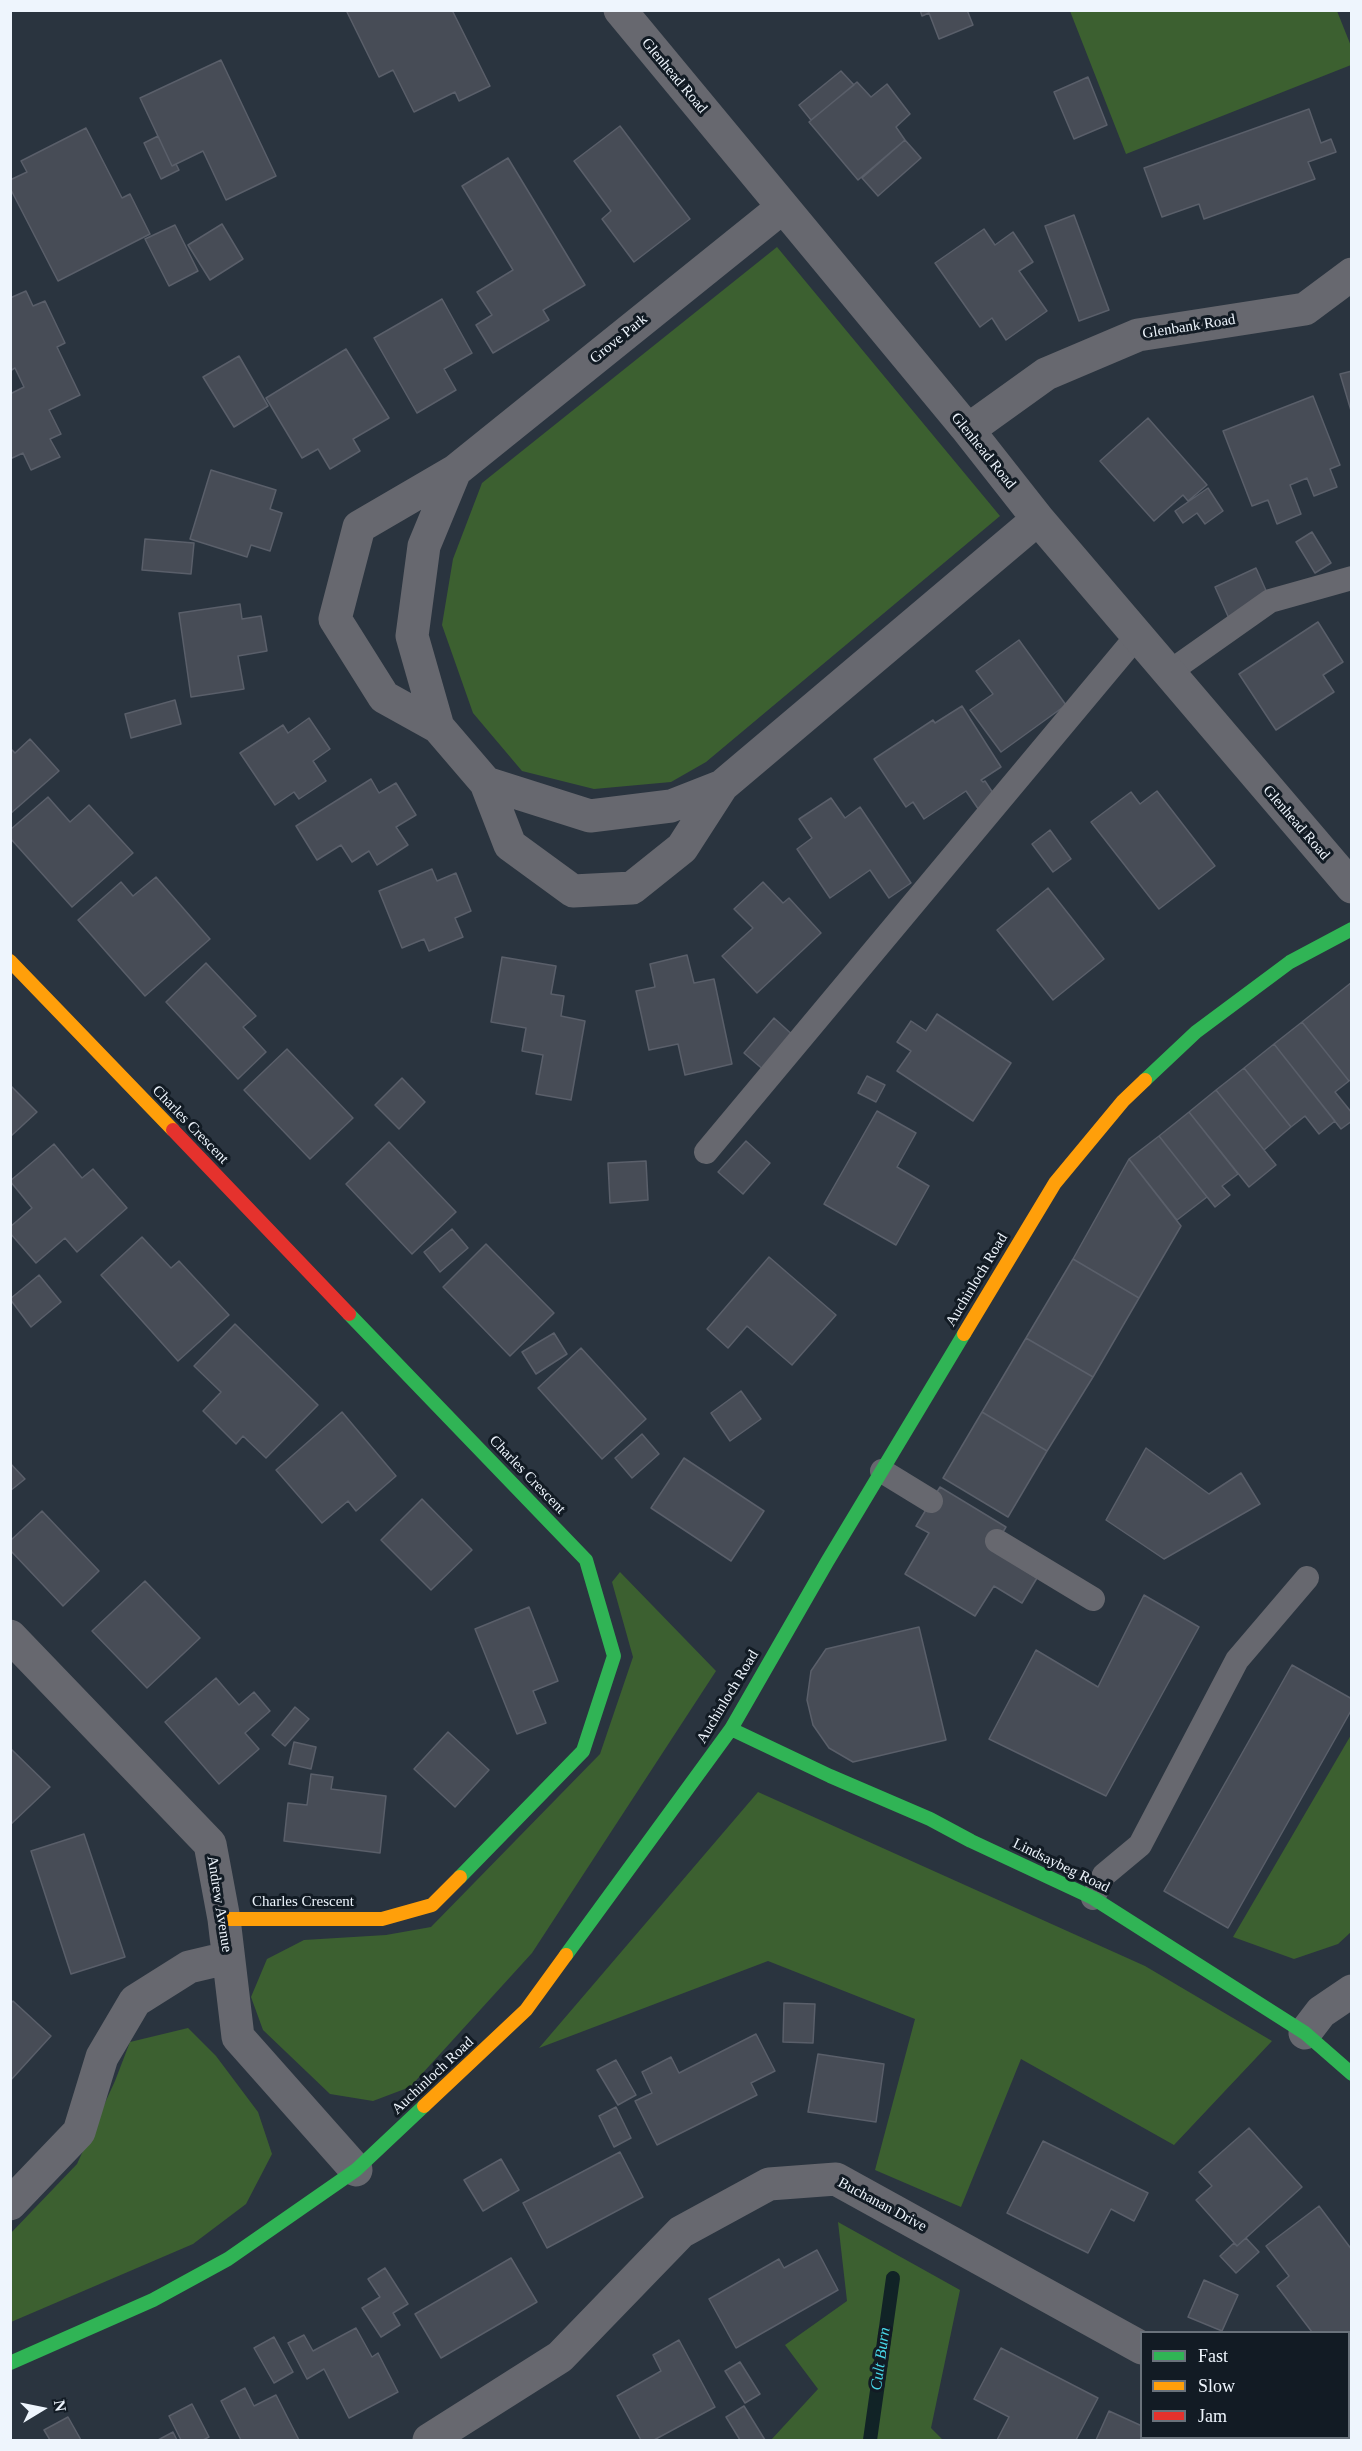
<!DOCTYPE html>
<style>
body{margin:0}
#map{position:relative;width:1362px;height:2451px;overflow:hidden;background:#2a343f;font-family:Georgia,serif}
canvas{display:block}
.frame{position:absolute;inset:0;border:12px solid #eef5fd;pointer-events:none}
.legend{position:absolute;left:1140px;top:2331px;width:210px;height:108px;box-sizing:border-box;background:#121b24;border:2px solid #6a727b;margin:0;padding:8px 10px;list-style:none;font-size:18px;color:#eef5fd}
.legend li{display:flex;align-items:center;gap:12px;height:30px}
.legend b{width:30px;border:2px solid #6a727b}
.north{position:absolute;left:12px;top:2379px;width:60px;height:60px;-webkit-text-stroke:4px #121b24;paint-order:stroke;rotate:80deg;font-size:16px;font-weight:700;line-height:24px;text-align:center;color:#eef5fd}
.north::after{content:'';display:block;margin:auto;width:21px;height:27px;background:#eef5fd;clip-path:polygon(50% 0,100% 100%,50% 72%,0 100%)}
</style>
<div id="map">
<canvas width="1362" height="2451"></canvas>
<div class="frame"></div>
<ul class="legend">
<li><b style="height:8px;background:#30b455"></b>Fast</li>
<li><b style="height:8px;background:#ff9f0a"></b>Slow</li>
<li><b style="height:8px;background:#e5322d"></b>Jam</li>
</ul>
<div class="north">N</div>
</div>
<script>
const context = document.querySelector('canvas').getContext('2d');
context.lineJoin = 'round';
function fillPath(path, color) {
  context.fillStyle = color;
  context.fill(path, 'evenodd');
}
function trace(path, color, width, dash) {
  context.strokeStyle = color;
  context.lineWidth = width;
  context.lineCap = dash ? 'butt' : 'round';
  context.setLineDash(dash || []);
  context.stroke(path);
}
function drawText(font, color, halo, rows, align = 'center') {
  context.font = font + ' Georgia,serif';
  context.lineWidth = 6;
  context.setLineDash([]);
  context.textBaseline = 'middle';
  context.strokeStyle = halo;
  context.fillStyle = color;
  for (const [text, x, y, turn = 0] of rows) {
    context.save();
    context.translate(x, y);
    context.rotate((+turn || 0) * Math.PI / 180);
    context.textAlign = isNaN(turn) ? turn : align;
    if (halo) context.strokeText(text, 0, 0);
    context.fillText(text, 0, 0);
    context.restore();
  }
}
const green = new Path2D(`
 M1070,11H1337L1351,46V65L1126,154Z
 M777,247L1000,516L706,762L671,782L594,789L522,771L473,713L442,625L453,559L482,483Z
 M620,1572L716,1671L532,1953L410,2087L373,2101L330,2094L263,2030L251,1997L267,1959L304,1940L386,1935L431,1927L600,1754L633,1657L612,1582Z
 M1351,1735V1932L1338,1944L1294,1959L1233,1937Z
 M758,1792L1145,1966L1272,2041L1174,2145L1021,2059L961,2207L875,2170L915,2019L768,1961L539,2048Z
 M188,2028L216,2056L258,2112L272,2154L246,2204L193,2244L11,2322L10,2234L77,2164L115,2081L130,2042Z
 M838,2222L960,2290L931,2428L943,2440H771L818,2389L785,2345L847,2301Z`);
const stream = new Path2D(`
 M870,2440L893,2278`);
const building = new Path2D(`
 M346,10H452L490,86L459,101L455,92L414,112L393,70L379,77Z
 M920,10H967L973,25L939,39L929,13L922,16Z
 M221,60L276,176L226,200L203,151L172,166L140,98Z
 M841,71L854,85L811,120L799,105Z
 M1088,77L1107,125L1074,139L1054,92Z
 M857,82L871,97L887,84L910,114L896,127L905,140L858,180L809,122Z
 M1309,109L1321,143L1331,139L1336,152L1308,162L1315,179L1204,219L1199,204L1162,217L1144,168Z
 M620,126L690,219L634,262L602,219L611,211L574,161Z
 M86,128L122,198L130,194L150,234L58,281L10,188V180L27,172L21,161Z
 M158,136L172,166L176,164L179,170L161,179L144,143Z
 M905,140L921,158L878,196L862,178Z
 M508,158L585,285L543,310L549,320L493,353L476,325L492,315L477,292L513,270L462,186Z
 M1074,215L1109,310L1079,321L1045,226Z
 M222,224L243,259L210,280L188,245Z
 M175,225L198,271L169,286L145,239Z
 M984,229L995,245L1013,232L1033,262L1019,271L1047,311L1006,340L992,318L980,327L935,263Z
 M26,291L33,306L45,301L65,343L57,347L80,395L49,410L61,434L50,439L60,457L31,470L23,453L10,459V394L24,387L15,368L10,371V298Z
 M442,299L472,353L444,369L456,390L417,413L374,338Z
 M346,349L389,418L353,439L360,451L330,469L318,449L302,458L266,398Z
 M239,356L268,406L234,427L203,377Z
 M1352,371V414L1340,374Z
 M1313,396L1340,465L1330,469L1337,487L1314,496L1307,478L1290,485L1301,514L1277,524L1268,500L1252,506L1223,431Z
 M1148,418L1207,485L1188,501L1183,495L1154,521L1100,461Z
 M211,470L276,490L270,509L282,513L270,551L251,545L247,557L190,539Z
 M1208,488L1223,511L1205,524L1197,513L1183,523L1175,511Z
 M1312,532L1331,563L1315,573L1296,542Z
 M145,539L194,543L191,574L142,570Z
 M1256,568L1272,604L1231,623L1215,587Z
 M240,604L242,619L261,616L267,651L238,656L244,689L191,697L179,613Z
 M1318,622L1343,662L1323,675L1334,692L1276,730L1239,674Z
 M1019,640L1066,705L1001,752L970,710L993,694L976,671Z
 M175,700L181,724L131,738L125,714Z
 M962,706L1001,767L981,780L983,782L985,781L999,802L981,813L966,791L924,819L913,802L906,807L874,759L933,720L935,723Z
 M309,718L330,749L313,761L326,781L299,799L294,792L275,805L240,753L283,725L288,733Z
 M30,739L59,771L10,814V748L15,753Z
 M371,779L379,793L396,783L416,815L396,827L408,845L377,865L369,851L352,862L341,845L317,860L296,826Z
 M1157,791L1215,866L1159,909L1091,822L1131,792L1140,804Z
 M48,797L70,822L89,805L133,853L72,907L10,838V830Z
 M831,798L845,818L860,807L911,883L889,898L870,870L830,898L797,849L812,838L799,819Z
 M1050,830L1071,859L1053,872L1032,844Z
 M432,869L437,881L456,873L471,911L455,918L463,937L429,951L424,939L402,948L379,891Z
 M156,877L210,939L145,996L78,920L121,882L133,896Z
 M763,882L783,903L789,898L821,933L757,993L722,956L753,928L734,909Z
 M1048,888L1104,959L1053,1000L997,930Z
 M687,955L694,983L714,979L732,1064L685,1075L678,1044L649,1050L636,991L655,987L650,964Z
 M502,957L556,966L551,994L564,996L561,1016L585,1021L571,1100L536,1094L543,1055L522,1051L526,1028L491,1022Z
 M206,963L256,1016L243,1027L266,1052L238,1079L166,1002Z
 M1352,982V1079L1349,1081L1302,1022Z
 M937,1014L1011,1063L973,1121L897,1071L911,1051L897,1042L911,1021L926,1031Z
 M774,1018L796,1038L766,1072L744,1053Z
 M1302,1022L1349,1081L1335,1092L1352,1113V1121L1341,1129L1274,1044Z
 M1274,1044L1335,1121L1319,1134L1305,1116L1291,1127L1244,1068Z
 M287,1049L353,1118L310,1159L244,1090Z
 M1244,1068L1291,1127L1264,1150L1216,1090Z
 M867,1076L885,1085L876,1102L858,1093Z
 M402,1078L425,1102L399,1129L375,1105Z
 M10,1085L37,1112L10,1137Z
 M1216,1090L1276,1165L1249,1187L1189,1112Z
 M877,1111L916,1133L897,1167L929,1186L896,1245L824,1204Z
 M1189,1112L1238,1174L1222,1186L1230,1195L1215,1207L1159,1136Z
 M1159,1136L1207,1197L1177,1220L1129,1159Z
 M746,1141L770,1163L743,1194L718,1172Z
 M389,1142L456,1212L412,1254L346,1184Z
 M54,1144L82,1178L93,1169L127,1208L77,1252L65,1238L36,1263L10,1233V1227L32,1208L10,1181Z
 M1129,1159L1181,1226L1139,1298L1073,1259Z
 M646,1161L648,1200L610,1203L608,1163Z
 M452,1229L468,1248L440,1272L424,1252Z
 M142,1237L171,1268L179,1261L229,1315L178,1361L101,1275Z
 M486,1244L554,1313L510,1356L443,1287Z
 M769,1257L836,1315L792,1365L747,1326L728,1348L707,1329Z
 M1073,1259L1139,1298L1093,1377L1026,1338Z
 M39,1275L61,1302L31,1327L10,1299Z
 M235,1324L318,1405L266,1458L243,1436L236,1444L203,1411L221,1392L194,1366Z
 M554,1333L567,1354L536,1374L522,1352Z
 M1026,1338L1093,1377L1047,1451L982,1412Z
 M581,1348L646,1419L602,1459L538,1388Z
 M741,1391L761,1419L730,1441L711,1413Z
 M342,1412L396,1476L356,1511L348,1501L322,1523L276,1470Z
 M982,1412L1047,1451L1008,1517L943,1478Z
 M642,1434L659,1454L632,1478L615,1458Z
 M1146,1448L1209,1494L1241,1473L1260,1504L1164,1559L1106,1520Z
 M684,1458L764,1511L731,1561L651,1508Z
 M10,1463L25,1479L10,1491Z
 M940,1487L1006,1527L992,1550L1037,1578L1022,1603L994,1586L975,1616L905,1574L929,1533L916,1526Z
 M422,1499L472,1550L431,1590L381,1540Z
 M42,1511L99,1571L63,1606L10,1550V1541Z
 M145,1581L200,1638L147,1688L92,1631Z
 M1144,1595L1199,1627L1106,1796L989,1739L1036,1650L1098,1687Z
 M529,1607L558,1681L533,1691L546,1723L517,1734L475,1629Z
 M919,1627L946,1740L853,1762L829,1748L813,1725L807,1700L811,1671L826,1649Z
 M1292,1665L1352,1699V1709L1228,1928L1164,1891Z
 M216,1678L239,1705L254,1692L270,1711L245,1733L259,1749L219,1784L165,1722Z
 M295,1707L309,1719L285,1746L272,1735Z
 M448,1732L489,1770L455,1807L414,1769Z
 M294,1742L316,1747L311,1769L289,1764Z
 M10,1748L50,1787L10,1825Z
 M311,1774L333,1777L331,1789L386,1796L380,1853L284,1841L288,1803L307,1805Z
 M84,1834L125,1957L71,1974L31,1851Z
 M13,2001L51,2036L10,2081V2004Z
 M784,2003L815,2004L813,2043L783,2042Z
 M756,2034L775,2071L751,2083L757,2095L657,2145L635,2101L652,2093L642,2072L671,2057L679,2073Z
 M818,2054L884,2064L876,2122L808,2112Z
 M616,2060L636,2095L618,2105L597,2070Z
 M616,2107L631,2138L614,2147L599,2116Z
 M1249,2128L1302,2187L1237,2246L1196,2200L1212,2186L1199,2172Z
 M1043,2141L1148,2193L1134,2221L1111,2209L1088,2253L1007,2213Z
 M620,2152L643,2197L547,2248L523,2203Z
 M501,2159L519,2190L483,2211L464,2180Z
 M1319,2206L1352,2250V2335L1348,2337V2332H1312L1277,2286L1289,2276L1266,2246Z
 M1246,2238L1259,2252L1236,2273L1220,2256L1234,2243L1237,2246Z
 M817,2250L838,2290L736,2348L709,2299L779,2259L784,2268Z
 M511,2258L537,2302L441,2358L415,2314Z
 M385,2268L408,2304L393,2313L400,2325L381,2337L362,2308L380,2297L368,2279Z
 M1204,2280L1238,2295L1222,2331L1188,2317Z
 M356,2328L372,2357L378,2353L398,2392L349,2418L324,2369L307,2379L288,2343L304,2335L313,2351Z
 M274,2337L293,2372L274,2383L254,2348Z
 M679,2340L715,2407L654,2440H641L617,2396L661,2371L653,2355Z
 M1001,2348L1098,2398L1076,2440H997L1009,2417L974,2399Z
 M740,2362L760,2394L745,2403L725,2371Z
 M245,2388L254,2406L276,2395L299,2440H241L221,2401Z
 M192,2404L209,2437L203,2440H181L169,2416Z
 M744,2406L765,2440H740L726,2417Z
 M1109,2411L1142,2426V2438H1167L1174,2440H1096Z
 M68,2417L81,2440H50L44,2430Z
 M173,2432L177,2440H158Z`);
const lane = new Path2D(`
 M1168,673L1270,601L1352,578
 M706,1152L1137,636
 M882,1471L931,1501
 M997,1541L1093,1599
 M1093,1898L1104,1875L1140,1845L1237,1660L1307,1578`);
const street = new Path2D(`
 M620,10L968,430L1038,519L1352,887
 M783,207L455,471L424,546L412,636L438,727L486,783L590,816L671,806L722,786L1038,519
 M968,430L1046,374L1138,335L1305,309L1352,274
 M438,727L384,697L335,619L359,527L455,471
 M486,783L510,845L573,891L632,888L682,848L722,786
 M10,1636L210,1844L224,1919L238,2037L356,2170
 M1305,2033L1321,2012L1352,1991
 M10,2204L79,2132L102,2057L135,2001L189,1967L227,1958
 M1303,2438L1309,2440
 M429,2440L560,2357L681,2232L769,2184L836,2179L1142,2348`);
const fast = new Path2D(`
 M1145,1080L1196,1032L1290,962L1352,929
 M349,1314L586,1560L614,1656L583,1751L460,1877
 M731,1729L830,1776L930,1819L971,1841L1093,1898L1305,2033L1352,2074
 M566,1955L731,1729L827,1562L964,1334
 M10,2363L153,2300L228,2259L356,2170L424,2106`);
const slow = new Path2D(`
 M10,961L173,1130
 M964,1334L1055,1183L1123,1101L1145,1080
 M224,1919H382L432,1905L460,1877
 M424,2106L526,2010L566,1955`);
const jam = new Path2D(`
 M173,1130L349,1314`);
const streetNames = [
 ["Glenhead Road",674,76,50],
 ["Glenbank Road",1189,327,-9],
 ["Grove Park",619,339,-39],
 ["Glenhead Road",983,451,51],
 ["Glenhead Road",1296,823,49],
 ["Charles Crescent",190,1125,46],
 ["Auchinloch Road",977,1280,-59],
 ["Charles Crescent",527,1475,46],
 ["Auchinloch Road",728,1697,-59],
 ["Lindsaybeg Road",1061,1866,26],
 ["Charles Crescent",303,1902],
 ["Andrew Avenue",219,1904,81],
 ["Auchinloch Road",433,2076,-43],
 ["Buchanan Drive",882,2205,28]
];
const waterNames = [
 ["Cult Burn",881,2359,-82]
];
fillPath(green, '#3c6030');
trace(stream, '#112326', 14);
fillPath(building, '#474c56');
trace(building, '#5a5f6a', 1.5);
trace(lane, '#67686f', 24);
trace(street, '#67686f', 33);
trace(fast, '#30b455', 14);
trace(slow, '#ff9f0a', 14);
trace(jam, '#e5322d', 14);
drawText('15px', '#eef5fd', '#121b24', streetNames);
drawText('italic 16px', '#47d6e7', '#121b24', waterNames);
</script>
